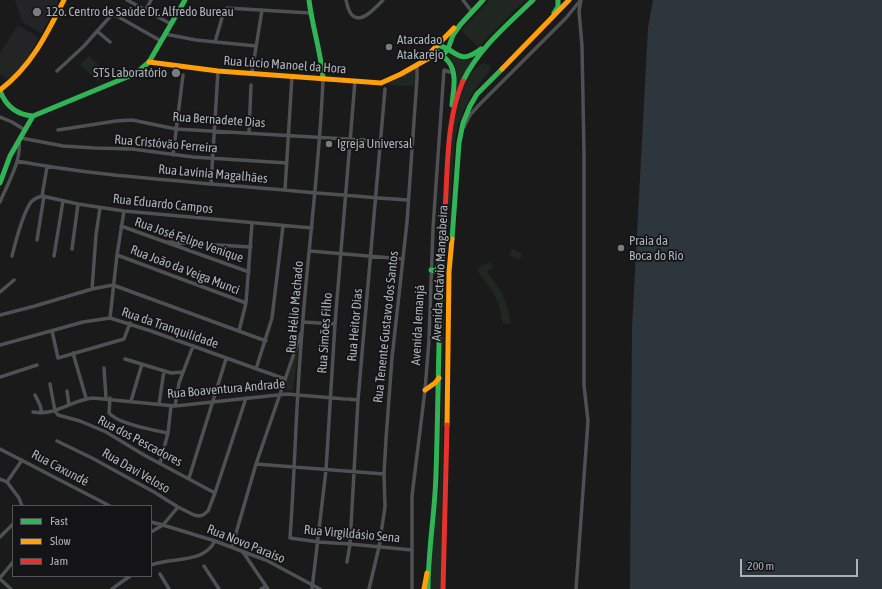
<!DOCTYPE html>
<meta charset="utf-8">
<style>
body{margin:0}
#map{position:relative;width:882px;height:589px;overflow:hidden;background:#1a1a1a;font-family:"Asap Condensed",sans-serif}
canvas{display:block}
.legend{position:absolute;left:12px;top:505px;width:140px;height:72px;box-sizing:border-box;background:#141416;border:1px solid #515358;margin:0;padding:5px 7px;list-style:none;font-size:12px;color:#acb2ba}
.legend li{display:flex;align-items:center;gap:8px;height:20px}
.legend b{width:20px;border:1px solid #515358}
.scale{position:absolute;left:740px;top:559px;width:118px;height:18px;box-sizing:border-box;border:2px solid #acb2ba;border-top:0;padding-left:5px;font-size:12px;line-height:14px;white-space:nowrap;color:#acb2ba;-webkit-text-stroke:3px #141416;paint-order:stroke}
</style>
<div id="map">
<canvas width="882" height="589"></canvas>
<ul class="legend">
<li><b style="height:5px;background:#30b455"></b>Fast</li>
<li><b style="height:5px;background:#ff9f0a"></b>Slow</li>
<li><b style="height:5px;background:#e5322d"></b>Jam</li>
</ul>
<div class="scale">200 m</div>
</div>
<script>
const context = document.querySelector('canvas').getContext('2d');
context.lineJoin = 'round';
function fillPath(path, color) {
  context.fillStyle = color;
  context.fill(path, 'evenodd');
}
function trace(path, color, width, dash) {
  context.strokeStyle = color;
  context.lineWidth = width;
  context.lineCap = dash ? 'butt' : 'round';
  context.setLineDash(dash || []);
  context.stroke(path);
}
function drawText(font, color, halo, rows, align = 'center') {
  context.font = font + ' "Asap Condensed",sans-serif';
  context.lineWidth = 3.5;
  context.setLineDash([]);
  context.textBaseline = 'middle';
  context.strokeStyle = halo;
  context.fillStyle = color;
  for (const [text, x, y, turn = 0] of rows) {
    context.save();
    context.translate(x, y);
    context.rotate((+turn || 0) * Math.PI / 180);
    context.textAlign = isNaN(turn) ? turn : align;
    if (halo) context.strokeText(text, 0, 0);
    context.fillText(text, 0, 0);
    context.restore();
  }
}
const built = new Path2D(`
 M15,0H57L58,3L41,34L22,21Z
 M505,0H526L515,10Z
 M18,25L39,38L24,64L14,76L9,80L0,74V53Z`);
const green = new Path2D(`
 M490,0H505L515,10L478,47L461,30Z
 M450,52C456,59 464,61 473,58L456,90C457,77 459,64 447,56Z
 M89,56L106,72L98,81L80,65Z
 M0,57L15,67L8,77L0,71Z
 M484,63L489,65L491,69L471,95L458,124L455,141L446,259L444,327L441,589H431L432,552L440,478L444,259L452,141C454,119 462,72 484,63Z
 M414,69H416L414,86L389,85V83Z
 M512,249L522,254L520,260L509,255Z
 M490,262L493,268L487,271C490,277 495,282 500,289C506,299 508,312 511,323L503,324C500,312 498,299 491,289C486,281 480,277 477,268Z
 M297,345H299L293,390H284Z`);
const water = new Path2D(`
 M653,0H882V589H630L632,328L648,28Z`);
const street = new Path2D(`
 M127,0L171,24
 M346,0C352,32 370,14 383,0
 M463,0L472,12
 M146,10L151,0
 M97,31L110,42
 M165,34L196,40L256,46
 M215,42L224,11L227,8L310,13
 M57,71L84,46L107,20L112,15L117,16L161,41
 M252,72L262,10
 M323,78C320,163 308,248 302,332C296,401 295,470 290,538L319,542L350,544L412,550
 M0,117L12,122L25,130
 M464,127L470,115L480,104L566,18L580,1
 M58,130L116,121L132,120L176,129L381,141
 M249,133L251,85
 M21,138L63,146L95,148L132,149L193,157L287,163
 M173,155L183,75
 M17,161C85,174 155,179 224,185C286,190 347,196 408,200
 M47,167L42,196L78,204L124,211L312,228
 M211,184L218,71
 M285,190L292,76
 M0,202C7,185 22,160 19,141
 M121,226L249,272
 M37,240L44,196
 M168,242L251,247
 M72,249L78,204
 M310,251L403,259
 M117,255L246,303
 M12,256C16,240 22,215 31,202C34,199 38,197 42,196
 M54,256L63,201
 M92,289L96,235L100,208
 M0,292L14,280
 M0,315L35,306L92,289L113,285L266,341
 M110,318L117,255L124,211
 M303,322L335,324
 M52,331L58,358L124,339L130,323
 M239,331L246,303L252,223
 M0,345L83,322L110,318L151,331L285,379
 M73,353L86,398
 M125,359L171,373L183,372
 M104,368L106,398
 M256,369L272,318L283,226
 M0,377L37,365
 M50,384L55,411L58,415L80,421L106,432L144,455L215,493
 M67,391L69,405
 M35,395L40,405L42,413
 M110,398L109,413C118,424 153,430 168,433
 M348,399L358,400
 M131,401L142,364
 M159,404L164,371
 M175,406L179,383L193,346
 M33,412C58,416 70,400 93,398L175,406L287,394L345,399
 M57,441L92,458L154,492L178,507L194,515L199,516L203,515L208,511L215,493L246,398
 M0,449L110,506
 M160,463L168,433L171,406
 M256,464L384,474
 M189,478L226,359
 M0,479L7,482
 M7,482L19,498L22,506
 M7,482L22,460
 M151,522L163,525L178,507
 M151,532L163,525L215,541L252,555L266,560L320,589
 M0,537L13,524
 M232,547L256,464L301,333
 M243,552L268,589
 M347,562L350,544L358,400L385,89
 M151,565C173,557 203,564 215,541
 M204,566L219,589
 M160,574L169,589
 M0,578L13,562
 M0,579L11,589
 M112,589L130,576
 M261,589L266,586
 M312,589L326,470L335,324L355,81
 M369,589L379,547L385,507L384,474L386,439L392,358L407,222L417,78V65
 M412,589V496L425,390L429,340L433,228L444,70L453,73
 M576,589L588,421L584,385V153L582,46L579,11L581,0`);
const fast = new Path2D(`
 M309,0C312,26 321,52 323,78
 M554,13L558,7V0
 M438,45C459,51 458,66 481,49
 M435,48C438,54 444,56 448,61C458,73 453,91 452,105
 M436,56L444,54L448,49L453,35L460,25L483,0
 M463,81C479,48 507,25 533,0
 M0,91C6,106 17,115 33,116L132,75L141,69L149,62L185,0
 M0,183L10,156L33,116
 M452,239L459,143L463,123L470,106L477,94L502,69
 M431,270L436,271L440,263
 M428,589C428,550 435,513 436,474C439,386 438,298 445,210`);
const slow = new Path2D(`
 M425,58L454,28
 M149,62L218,71L381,83L401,74L429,58L436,56
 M502,69L569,0
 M0,90C31,67 47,34 64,0
 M425,390L435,383L439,378
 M447,425L449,272L452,239
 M424,589L427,573`);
const jam = new Path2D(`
 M445,210C448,169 446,119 463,81
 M443,589L447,425`);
const markers = [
 [37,12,5,"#797d82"],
 [389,47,4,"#797d82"],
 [176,73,5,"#797d82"],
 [329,144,4,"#797d82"],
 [621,248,4,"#797d82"]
];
const poiNames = [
 ["12o. Centro de Saúde Dr. Alfredo Bureau",46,12],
 ["Atacadao",397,40],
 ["Atakarejo",397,55],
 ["STS Laboratório",167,73,"right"],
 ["Igreja Universal",337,144],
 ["Praia da",629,241],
 ["Boca do Rio",629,256]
];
const streetNames = [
 ["Rua Lúcio Manoel da Hora",285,65,4],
 ["Rua Bernadete Dias",219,120,4],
 ["Rua Cristóvão Ferreira",166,144,5],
 ["Rua Lavínia Magalhães",213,174,5],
 ["Rua Eduardo Campos",163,204,6],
 ["Rua José Felipe Venique",189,240,19],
 ["Rua João da Veiga Munci",185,270,21],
 ["Avenida Octávio Mangabeira",440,273,-87],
 ["Rua Hélio Machado",295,307,-85],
 ["Rua Heitor Dias",355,325,-85],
 ["Avenida Iemanjá",418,325,-87],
 ["Rua Tenente Gustavo dos Santos",386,327,-84],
 ["Rua da Tranquilidade",170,328,19],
 ["Rua Simões Filho",325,333,-86],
 ["Rua Boaventura Andrade",226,389,-5],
 ["Rua dos Pescadores",140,441,28],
 ["Rua Caxundé",60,468,28],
 ["Rua Davi Veloso",136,471,30],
 ["Rua Virgildásio Sena",352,534,5],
 ["Rua Novo Paraíso",246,544,22]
];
fillPath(built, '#242426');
fillPath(green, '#202720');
fillPath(water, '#2d363c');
trace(street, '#4e5053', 3.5);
trace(fast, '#30b455', 5);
trace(slow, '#ff9f0a', 5);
trace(jam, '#e5322d', 5);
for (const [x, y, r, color] of markers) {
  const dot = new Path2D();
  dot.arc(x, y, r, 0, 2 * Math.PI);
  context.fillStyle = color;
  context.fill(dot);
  trace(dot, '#141416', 1.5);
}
drawText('13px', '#acb2ba', '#141416', poiNames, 'left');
drawText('13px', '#acb2ba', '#141416', streetNames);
</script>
